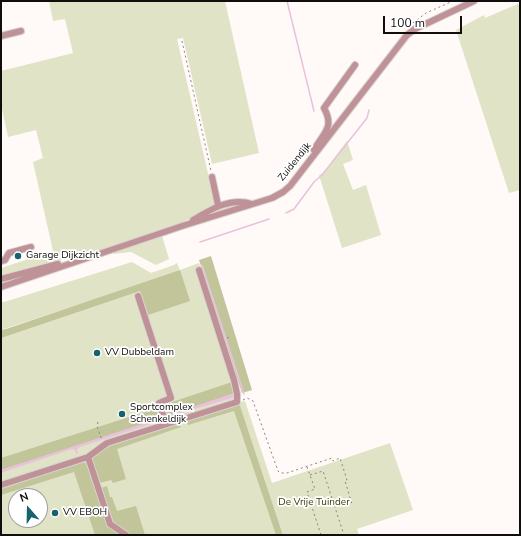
<!DOCTYPE html>
<style>
body{margin:0}
#map{position:relative;width:521px;height:536px;overflow:hidden;background:#fff9f7;font-family:"Nunito Sans",sans-serif}
canvas{display:block}
.frame{position:absolute;inset:0;border:2px solid #100e0d;pointer-events:none}
.north{position:absolute;left:8px;top:488px;width:40px;height:40px;box-sizing:border-box;background:#fff;border:1px solid #9f9f9e;border-radius:50%;rotate:340deg;font-size:11px;font-weight:700;line-height:16px;text-align:center;color:#100e0d}
.north::after{content:'';display:block;margin:auto;width:14px;height:18px;background:#17626e;clip-path:polygon(50% 0,100% 100%,50% 72%,0 100%)}
.scale{position:absolute;left:383px;top:16px;width:79px;height:18px;box-sizing:border-box;border:2px solid #100e0d;border-top:0;padding-left:5px;font-size:12px;line-height:14px;white-space:nowrap;color:#100e0d;-webkit-text-stroke:3px #fff;paint-order:stroke}
</style>
<div id="map">
<canvas width="521" height="536"></canvas>
<div class="frame"></div>
<div class="north">N</div>
<div class="scale">100 m</div>
</div>
<script>
const context = document.querySelector('canvas').getContext('2d');
context.lineJoin = 'round';
function fillPath(path, color) {
  context.fillStyle = color;
  context.fill(path, 'evenodd');
}
function trace(path, color, width, dash) {
  context.strokeStyle = color;
  context.lineWidth = width;
  context.lineCap = dash ? 'butt' : 'round';
  context.setLineDash(dash || []);
  context.stroke(path);
}
function drawText(font, color, halo, rows, align = 'center') {
  context.font = font + ' "Nunito Sans",sans-serif';
  context.lineWidth = 3.5;
  context.setLineDash([]);
  context.textBaseline = 'middle';
  context.strokeStyle = halo;
  context.fillStyle = color;
  for (const [text, x, y, turn = 0] of rows) {
    context.save();
    context.translate(x, y);
    context.rotate((+turn || 0) * Math.PI / 180);
    context.textAlign = isNaN(turn) ? turn : align;
    if (halo) context.strokeText(text, 0, 0);
    context.fillText(text, 0, 0);
    context.restore();
  }
}
const green = new Path2D(`
 M49,1H225L259,153L212,164L183,38L177,39L215,204L213,208L177,225L85,256L62,260L1,276V268L53,251L33,162L43,158L36,130L8,137L1,104V71L73,53L65,19L53,21Z
 M520,3V190L509,193L456,30L484,15L485,18Z
 M347,141L353,160L343,164L353,190L366,185L381,235L342,248L319,175L323,173Z
 M162,236L169,259L156,265L131,252L114,254L112,252Z
 M132,262L151,273L174,265L177,263L180,270L199,263L239,402L245,401L272,483L390,443L413,510L357,529L359,535H283L247,427L278,535H1V332L92,300L1,330V303ZM16,496H40V520H16Z`);
const forest = new Path2D(`
 M211,256L252,390L242,393L199,260Z
 M180,270L190,301L148,315L140,291L1,338V330L6,329Z
 M232,382L236,394H232L165,417L164,413L174,410L172,402Z
 M155,402L159,419L1,470V458L148,411L151,409L150,404Z
 M239,403L283,535H276L234,411L188,425L185,421Z
 M179,423L181,427L117,449L126,479L113,483L111,480L100,483L92,459L103,448Z
 M81,462L86,463L109,527L119,534L118,535H95L74,472L1,495V489Z
 M107,486L110,497H112L117,511L136,506L145,535H130L114,523L101,488Z`);
const water = new Path2D(`
 M232,394L234,396L232,398L168,417V415Z
 M158,419L157,422L80,447L77,449L78,453L77,454L74,450L72,449L1,473V470Z`);
const stream = new Path2D(`
 M287,1L314,111
 M286,213L294,209L314,182L322,175L367,118L369,110
 M200,242L269,219
 M202,265L244,394`);
const path = new Path2D(`
 M413,23L426,13L453,1
 M182,41L211,171
 M227,338L231,337
 M243,400L247,398L253,401L278,471L280,473H287L332,458L333,461L340,458L347,480L345,481L352,504
 M98,422L97,426L102,440
 M307,467L315,489L307,492L321,535
 M310,475L323,471L344,535`);
const minor = new Path2D(`
 M1,36L21,31
 M314,150C323,133 335,128 324,108L355,65
 M212,177L218,205
 M193,220C211,209 231,197 252,204
 M1,261L5,260L9,253L31,247
 M1,279L58,264
 M1,287L182,226L272,198L283,192L290,186L407,35L415,29L474,1
 M138,296L171,398L159,403L166,424
 M88,457L110,524L126,535
 M1,485L88,457L107,443L237,402V394L234,380L199,270`);
const markers = [
 [18,256,4,"#17626e"],
 [97,353,4,"#17626e"],
 [122,414,4,"#17626e"],
 [55,513,4,"#17626e"]
];
const streetNames = [
 ["Zuidendijk",295,162,-51]
];
const poiNames = [
 ["Garage Dijkzicht",26,256],
 ["VV Dubbeldam",105,353],
 ["Sportcomplex",130,408],
 ["Schenkeldijk",130,420],
 ["VV EBOH",63,513]
];
const parkNames = [
 ["De Vrije Tuinder",314,503]
];
fillPath(green, '#e1e3c6');
fillPath(forest, '#c2c59a');
fillPath(water, '#e9c1dd');
trace(stream, '#e9c1dd', 1.5);
trace(minor, '#d9d3d2', 8);
trace(path, '#898584', 1, [2, 3]);
trace(minor, '#be9297', 6);
for (const [x, y, r, color] of markers) {
  const dot = new Path2D();
  dot.arc(x, y, r, 0, 2 * Math.PI);
  context.fillStyle = color;
  context.fill(dot);
  trace(dot, '#fff', 1.5);
}
drawText('10px', '#100e0d', '#fff', streetNames);
drawText('10px', '#100e0d', '#fff', poiNames, 'left');
drawText('10px', '#3d3e09', '#fff', parkNames);
</script>
